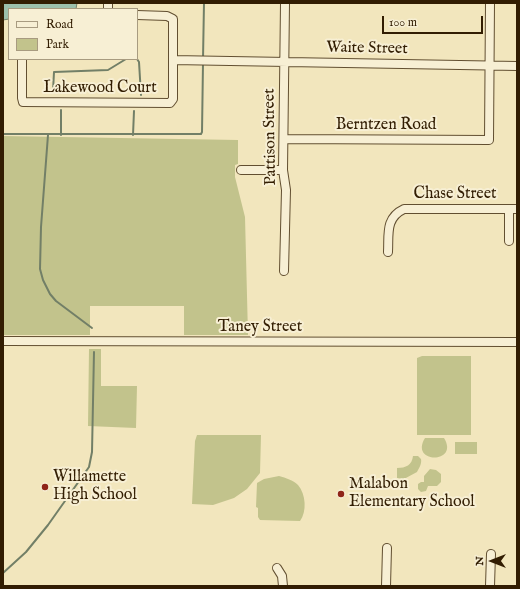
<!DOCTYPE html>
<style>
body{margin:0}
#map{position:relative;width:520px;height:589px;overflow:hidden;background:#f2e6bd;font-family:"IM FELL English",serif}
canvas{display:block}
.frame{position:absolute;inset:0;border:4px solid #321d02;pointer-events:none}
.legend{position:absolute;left:8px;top:8px;width:130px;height:52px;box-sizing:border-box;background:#f7efd4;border:1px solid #a89b80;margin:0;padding:5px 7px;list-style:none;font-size:12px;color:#321d02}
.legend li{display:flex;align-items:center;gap:8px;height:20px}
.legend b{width:20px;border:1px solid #a89b80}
.north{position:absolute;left:472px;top:541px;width:40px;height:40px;-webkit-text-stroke:3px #f7efd4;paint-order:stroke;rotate:270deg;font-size:11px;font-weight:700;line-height:16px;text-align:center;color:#321d02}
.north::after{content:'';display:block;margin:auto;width:14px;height:18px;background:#321d02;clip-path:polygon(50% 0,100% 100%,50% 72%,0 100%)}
.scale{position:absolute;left:382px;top:16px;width:101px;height:18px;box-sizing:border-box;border:2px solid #321d02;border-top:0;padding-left:5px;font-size:12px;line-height:14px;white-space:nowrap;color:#321d02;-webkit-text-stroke:3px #f7efd4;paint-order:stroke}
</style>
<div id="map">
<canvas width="520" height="589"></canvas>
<div class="frame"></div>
<ul class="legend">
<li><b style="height:5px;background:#f7efd4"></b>Road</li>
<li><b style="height:11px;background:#c2c38c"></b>Park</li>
</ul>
<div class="north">N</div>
<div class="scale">100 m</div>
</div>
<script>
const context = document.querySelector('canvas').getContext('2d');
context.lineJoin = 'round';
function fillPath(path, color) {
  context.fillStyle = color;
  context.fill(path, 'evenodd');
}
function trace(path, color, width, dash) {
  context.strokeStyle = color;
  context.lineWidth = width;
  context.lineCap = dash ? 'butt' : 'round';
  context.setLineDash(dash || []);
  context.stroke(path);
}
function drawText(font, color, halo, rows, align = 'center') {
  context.font = font + ' "IM FELL English",serif';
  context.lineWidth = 4;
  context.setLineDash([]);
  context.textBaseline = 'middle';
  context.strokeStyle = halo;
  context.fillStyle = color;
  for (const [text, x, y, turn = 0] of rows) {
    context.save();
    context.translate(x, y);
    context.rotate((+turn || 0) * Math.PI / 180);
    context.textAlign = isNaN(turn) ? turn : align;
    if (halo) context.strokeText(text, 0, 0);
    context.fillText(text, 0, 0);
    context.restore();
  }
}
const green = new Path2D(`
 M3,136L238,140V164L235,165V177L245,217L248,335H184V306H90V335H3Z
 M89,349H101V386H137L136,428L88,426Z
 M422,356H471V435H417V358Z
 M197,435H261L260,473L247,489L234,498L213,505L192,504L195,441Z
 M425,438H444C460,464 409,464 425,438Z
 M455,442H477V454H455Z
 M413,456H418L421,459C422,464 419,468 417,472L404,479L397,478V468C406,468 412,465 413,456Z
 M430,469L436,470L441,474V482L437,486H428L426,491L421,492L418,489V484L421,482H424V476Z
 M279,476C286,478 293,480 298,485C306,494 307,512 300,521L260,520L258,517V508L256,507L257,483L264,479Z`);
const water = new Path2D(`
 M3,3H77L76,9H9V19L3,20Z`);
const stream = new Path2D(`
 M137,59L139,62L141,95
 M203,59L204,3
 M53,91L54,72L108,70L126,59
 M3,134H201L202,132L203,63
 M48,135L41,227L40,269L43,280L50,294L56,301L92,328
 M61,135V110
 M133,135L134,111
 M3,573L26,552L48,525L89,467L92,452L94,352`);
const minor = new Path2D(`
 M108,9V3
 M22,59V98L23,102L170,103L173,99V19L167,16L137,15
 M173,60L517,66
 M284,139L489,140L490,3
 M241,170H283
 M509,241V209
 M388,252C389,234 385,218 404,209H517
 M284,271L286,190L283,170L285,3
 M3,341L517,342
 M277,568L282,576L283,586
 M386,586L387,548
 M490,586L491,554`);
const markers = [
 [45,487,4,"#8f2418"],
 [341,494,4,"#8f2418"]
];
const streetNames = [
 ["Waite Street",367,49,1],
 ["Lakewood Court",100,89],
 ["Berntzen Road",386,126],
 ["Pattison Street",271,137,-91],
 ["Chase Street",455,195],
 ["Taney Street",260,328]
];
const poiNames = [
 ["Willamette",53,478],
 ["High School",53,496],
 ["Malabon",349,485],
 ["Elementary School",349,503]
];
fillPath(green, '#c2c38c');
fillPath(water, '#9cc0ab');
trace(water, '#727f67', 1);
trace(stream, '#727f67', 2);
trace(minor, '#624f31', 10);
trace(minor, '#f7efd4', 8);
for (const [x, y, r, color] of markers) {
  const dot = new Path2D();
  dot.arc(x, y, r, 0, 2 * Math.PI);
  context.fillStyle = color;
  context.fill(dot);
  trace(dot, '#f7efd4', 1.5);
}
drawText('16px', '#321d02', '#f7efd4', streetNames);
drawText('16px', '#321d02', '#f7efd4', poiNames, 'left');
</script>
